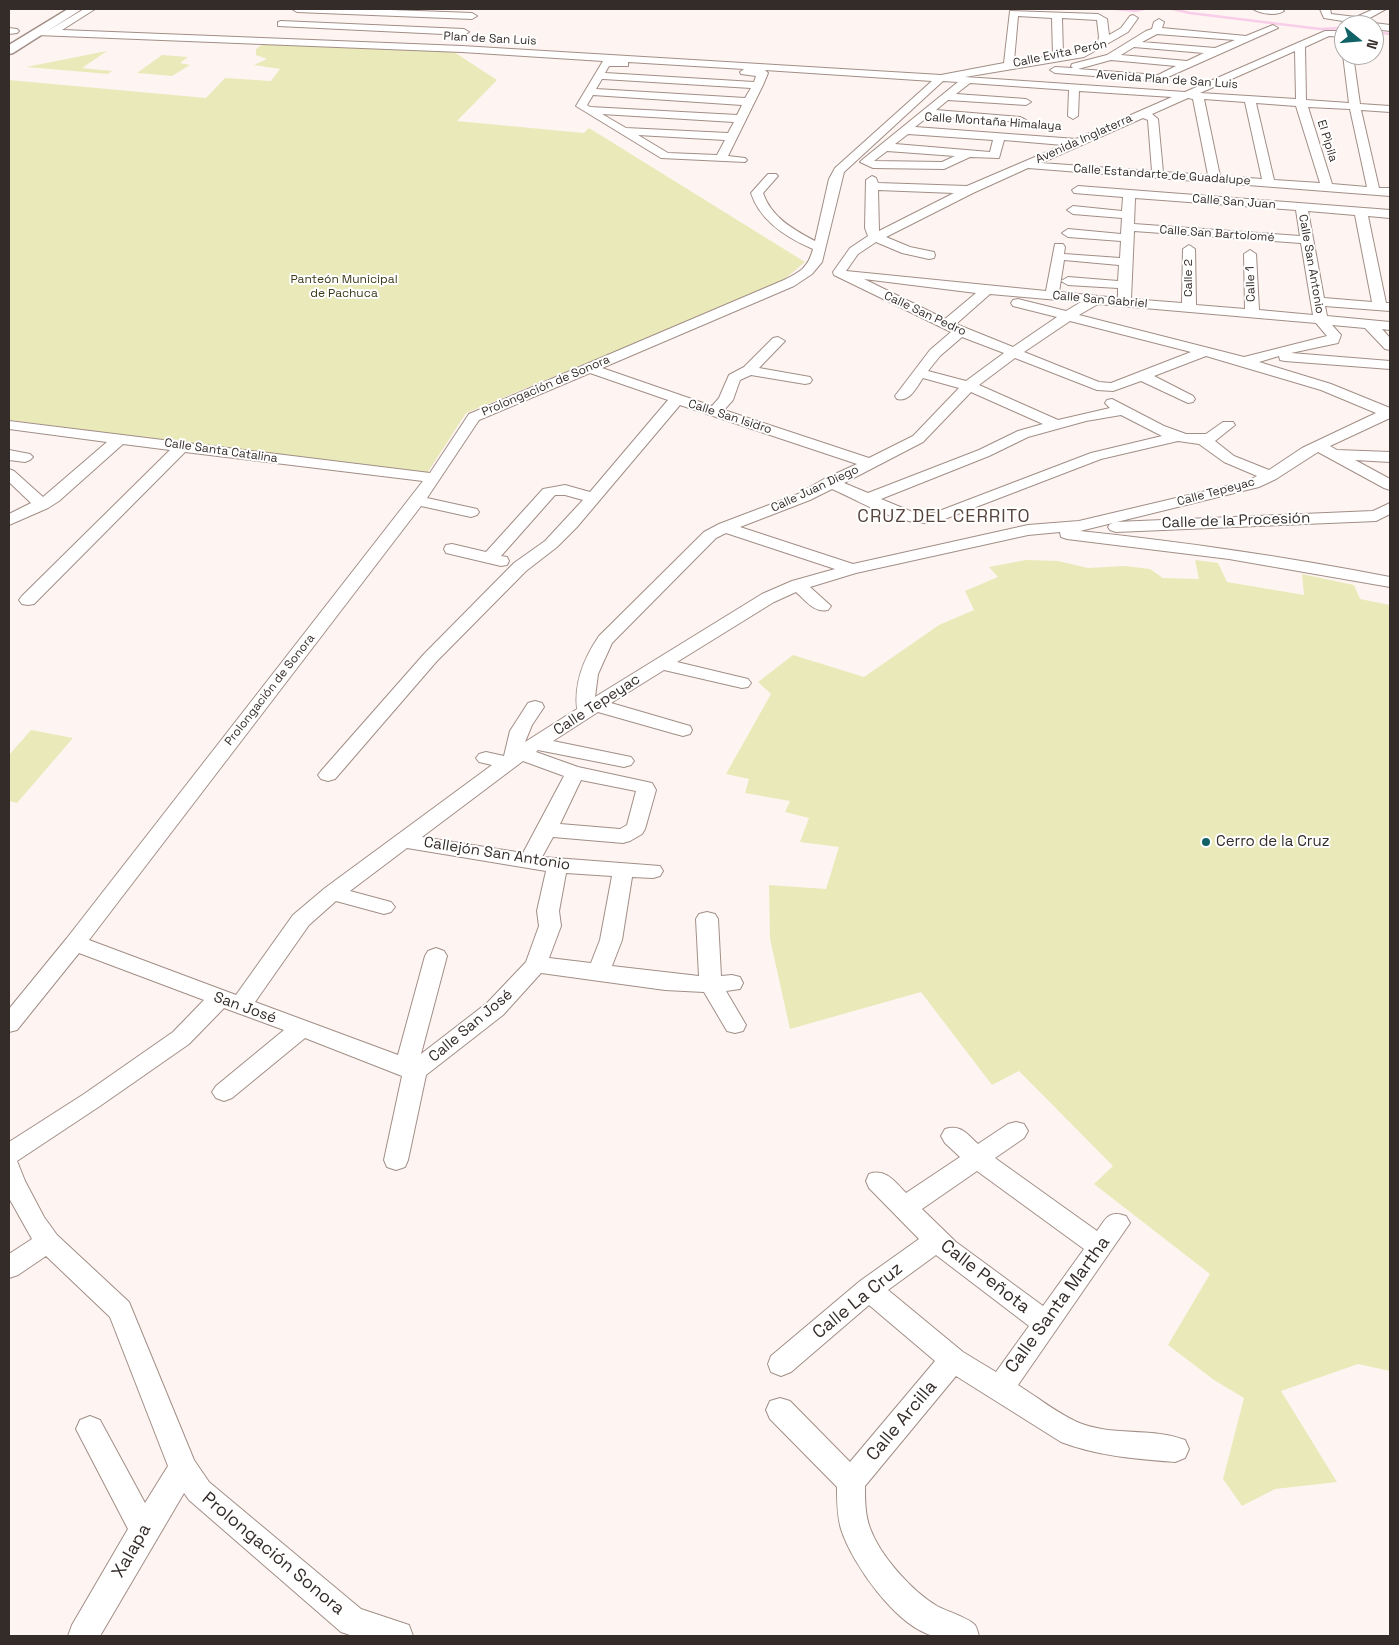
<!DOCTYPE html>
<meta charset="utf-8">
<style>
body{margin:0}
#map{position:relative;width:1399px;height:1645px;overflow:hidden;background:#fef5f2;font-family:"Space Grotesk",sans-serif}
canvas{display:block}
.frame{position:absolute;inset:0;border:10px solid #342c29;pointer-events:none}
.north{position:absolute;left:1334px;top:15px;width:50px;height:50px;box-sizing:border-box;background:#fff;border:1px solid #aeaba9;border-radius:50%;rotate:107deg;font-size:14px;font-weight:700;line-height:20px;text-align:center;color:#342c29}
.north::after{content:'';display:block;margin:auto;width:18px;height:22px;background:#116267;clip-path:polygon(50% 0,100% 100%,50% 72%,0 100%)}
</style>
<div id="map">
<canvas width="1399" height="1645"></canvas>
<div class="frame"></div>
<div class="north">N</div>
</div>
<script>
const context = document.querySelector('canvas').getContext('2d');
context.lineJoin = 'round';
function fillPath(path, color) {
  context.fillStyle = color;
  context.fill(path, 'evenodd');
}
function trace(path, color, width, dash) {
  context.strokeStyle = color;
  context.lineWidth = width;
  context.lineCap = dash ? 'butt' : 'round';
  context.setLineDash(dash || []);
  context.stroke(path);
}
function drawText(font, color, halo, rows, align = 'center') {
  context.font = font + ' "Space Grotesk",sans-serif';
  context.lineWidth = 4;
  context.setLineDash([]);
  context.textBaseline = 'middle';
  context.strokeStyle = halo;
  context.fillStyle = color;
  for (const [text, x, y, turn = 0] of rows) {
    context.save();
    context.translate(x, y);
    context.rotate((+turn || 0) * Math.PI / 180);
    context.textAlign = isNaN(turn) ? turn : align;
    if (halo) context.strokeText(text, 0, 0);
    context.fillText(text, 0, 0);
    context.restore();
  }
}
const green = new Path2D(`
 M263,44L454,52L497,80L457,121L584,133L589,128L805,262L781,282L466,413L426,475L9,420V80L206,98L225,78L271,81L280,69L254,65L267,59L256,55V49Z
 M107,51L82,68L112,71L108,74L26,67Z
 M162,55L188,57L180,63L190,65L172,76L137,73Z
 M1026,560L1058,561L1088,568L1125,566L1150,569L1163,578L1199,579L1195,560L1218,563L1227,582L1304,595L1302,574L1354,585L1360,599L1390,605V1371L1358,1364L1281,1391L1337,1482L1275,1489L1242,1506L1223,1479L1244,1398L1214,1380L1168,1345L1210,1274L1094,1184L1113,1166L1019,1071L992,1085L921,992L790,1029L770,939L769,885L826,889L839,847L800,842L809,818L785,812L790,801L745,793L749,779L726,774L771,694L758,682L793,655L864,677L939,625L974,610L965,591L998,577L989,567Z
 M31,730L73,738L17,803L9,801V755Z`);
const stream = new Path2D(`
 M1115,9L1135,11L1144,9
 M1172,9L1190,13L1320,29L1344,28
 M1374,32L1390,34`);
const minor = new Path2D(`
 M84,9H95L62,30L462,46L941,75L1004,63L1010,11L1098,14L1107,19L1109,35L1121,28L1130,16L1133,15L1138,18L1128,32L1084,57L965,77L1185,92L1325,31H1344V37L1329,36L1305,47L1306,100L1349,103L1343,55L1344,53V55H1353L1360,104L1390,106V112L1361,110L1379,188H1390V196L1028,168L973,193L886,237L910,247L934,252L935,255L934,258L929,259L902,253L876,242L858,254L846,271L1046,291L1055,244H1063L1065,247L1064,254L1120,258L1121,241L1068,237L1062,233L1068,229L1121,234L1122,218L1073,214L1067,210L1073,206L1122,211L1123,197L1074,193L1072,190L1078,186L1390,210V218L1368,216L1386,303H1390V311L1325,306L1327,316L1390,322V330L1382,329L1390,338V350L1385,349L1365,328L1332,325L1341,335L1338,343L1291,353L1390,361V369L1285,361L1280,360L1279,356L1259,362L1331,384L1390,408V418L1330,446L1337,450L1390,452V462L1355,460L1390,479V490L1384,488L1318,452L1276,479L1259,487L1080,531C1184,542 1288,557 1390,577V587L1229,559L1067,539L1061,537L1060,532L1028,535L856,573L810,587L831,606L828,610C814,613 806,601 796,592L774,602L677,662L748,679L751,683L748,687L742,688L664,670L611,703L690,726L692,730L690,734L683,736L672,733L598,712L553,741L631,757L634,761L631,765L624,767L538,750L536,752L578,767L652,783L656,790L645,829L642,834L630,841L623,843L553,837L542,857L660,866L663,871L660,876L653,878L632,877L622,940L612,966L699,976L696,919L699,914L707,912L715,914L718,919L721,976L732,975L740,977L743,983L740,989L726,991L746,1025L743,1031L735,1033L727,1031L704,992L665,990L541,973L503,1015L426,1075L408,1160L405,1167L396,1170L387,1167L384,1160L402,1076L305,1038L232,1098L224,1101L216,1098L212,1092L216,1086L284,1030L224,1008L189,1044L100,1106L17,1161L25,1181L44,1217L57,1235L129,1302L194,1460L209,1482L361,1609L409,1625L413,1636H353L341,1632L189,1500L184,1493L100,1636H68L72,1625L128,1529L76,1429L80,1420L90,1416L100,1420L145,1503L168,1466L110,1317L46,1256L18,1275L9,1278V1254L32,1239L9,1198V1142L84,1094L173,1032L204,1000L79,953L17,1030L9,1032V1009L67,938L423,481L185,452L34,604L28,605L22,604L19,600L22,596L170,450L123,444L59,501L48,508L9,525V514L31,503L9,482V469L14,471L43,497L107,442L9,429V421L430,473L469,414L784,280C800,272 808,268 813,249C787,238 760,221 751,193L768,174H776L778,176L763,193C771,217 794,230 815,241L829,179L835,168L932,81L765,70L768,73L763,85L728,156L745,158L747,160L745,162L661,158L576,106L603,61L462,52L37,35L32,32L37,29L49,30ZM1018,16L1052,18L1053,56L1014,61ZM1062,18L1097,20L1099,37L1098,41L1077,52L1063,54ZM1295,51L1296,99L1200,93ZM628,62L744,69L740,72L741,74L756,76L754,82L605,73L609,66H628ZM602,79H603L751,88L745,98L596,89ZM943,81L958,82L862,160L860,162L873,168L944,169L970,157L999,158L1004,140L1063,145L967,186L878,183L876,178L872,176L866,180L865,228L868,236L850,248L833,272L834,275L951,332L930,350L895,396L897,399C910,402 916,388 923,378L959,388L913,436L869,458L724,410L733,400L740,380L751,375L805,384L810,383L812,380L810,377L759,368L785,341L778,337L773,338L744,367L729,375L719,398L712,406L602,368L794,286L812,274L822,262L844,172ZM970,83L1069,90L1068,116L1073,119L1078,116L1079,91L1172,97L1076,139L915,127L929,116L1024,122L1026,120L1020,117L936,110L948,100L1026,105L1031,102L1026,99L956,94ZM593,95L742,105L737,115L590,107L587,105ZM1188,98L1193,99L1208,175L1163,172L1158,119L1152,114ZM1204,99L1245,102L1262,179L1220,176ZM1256,103L1296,106L1320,183L1274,180ZM1308,107L1350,109L1367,187L1332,184ZM602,114L734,122L728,133L626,128ZM1143,118L1148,120L1152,171L1041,163ZM908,134L993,140L990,152L895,144ZM638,135L725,140L717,155L668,153ZM887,151L955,156L942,162L874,161ZM878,190L954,193L879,231ZM1135,198L1296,210L1300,236L1134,224ZM1308,211L1355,215L1372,302L1324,298ZM1134,231L1301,243L1313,315L1259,310L1256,254L1250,250L1244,254L1245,309L1196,305L1195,249L1189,245L1183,249L1182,303L1131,299ZM1064,260L1119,265L1118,281L1068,277L1061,281L1068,285L1118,288V298L1059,292ZM864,279L976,293L945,319ZM990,294L1081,302L1066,311L1018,299L1013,300L1011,303L1013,306L1057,317L1013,347L956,324ZM1098,304L1316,323L1327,336L1244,357L1079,315ZM1070,321L1191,352L1111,383L1099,382L1024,352ZM962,337L1004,353L966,381L928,371L940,356ZM1206,356L1321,390L1376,413L1302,448L1269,470L1234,456L1215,441L1235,425L1233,422H1223L1206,434H1186L1164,426L1112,399L1107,400L1105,403L1110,408L1058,420L979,385L1015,358L1097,390L1113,391L1141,381L1188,403L1193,402L1195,399L1193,396L1154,376ZM590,373L668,400L590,492L565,485L543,489L486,552L452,544L446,545L444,549L446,553L501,566L507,565L509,561L507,557L501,556L555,495H565L583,500L545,541L514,563L424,654L321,771L318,775L321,779L328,781L335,779L436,662L526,571L557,547L577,527L680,405L857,464L824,479L798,494L719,524L704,532L599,636C584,658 574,682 577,709L525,742L532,725L544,707L542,703L535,701L528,703L510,731L504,756L486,752L479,754L476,758L479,762L492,765L325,888L293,915L236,995L89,940L421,506L471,517L477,515L479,512L477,509L427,498L479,420ZM971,392L1043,424L1018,431L979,450L868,493L844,483L923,442ZM1121,415L1162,436L1091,453L934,513H915L881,499L989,456L1028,437L1086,421ZM1178,441L1199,444L1224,462L1257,476L1248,481L1079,521L1028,525L853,564L740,527L810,500L832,489C864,503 902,528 937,522L1101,459ZM726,533L835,569L792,581L762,594L595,697L598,674L612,643L716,538ZM523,761L564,776L523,853L422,837ZM581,780L636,791L627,825L620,829L560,824ZM407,848L546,871L537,911L539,926L526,962L487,1003L421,1054L447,956L444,951L436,948L428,951L425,956L398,1055L255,1002L309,925L336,901L384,914L391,912L395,907L391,902L350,891ZM566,873L612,876L600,940L591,963L549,958L561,926L559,911Z
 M292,9H363L472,13L477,16L472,19L297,12Z
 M1253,9H1282L1284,11C1277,16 1260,14 1253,9Z
 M1320,9H1330L1331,14L1356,17L1374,9H1386L1357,25H1346L1349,22L1324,18Z
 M1159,19L1164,22L1162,28L1246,36L1273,25L1278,28L1159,81L1055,73L1050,70L1055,67L1073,68L1071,66L1072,64L1107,55L1146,31L1152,29L1154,22ZM1157,34L1235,40L1215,48L1142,42ZM1134,47L1204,53L1187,61L1121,55ZM1111,60L1176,66L1158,75L1078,69Z
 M281,21L464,29L469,32L464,35L278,26V22Z
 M1374,23L1390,25V31L1374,29V25H1370Z
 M9,28L17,29L19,31L17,33L9,34Z
 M9,450L30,454L33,457L30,460L25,462L9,460Z
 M1390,503V514L1376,521L1116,532L1110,530L1108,527L1110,524L1116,522L1373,511Z
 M1016,1122L1024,1124L1028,1131L1024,1138L995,1158L1097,1231C1106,1218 1109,1210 1126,1216L1130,1223L1018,1385C1037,1397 1057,1413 1077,1422C1111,1437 1151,1427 1185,1440L1189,1449L1185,1458L1175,1462C1137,1459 1097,1456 1061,1442L956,1376L865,1486C865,1500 865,1515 870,1528C880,1556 912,1591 937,1606C946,1611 969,1618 975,1625C977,1628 978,1633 979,1636C968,1637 944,1639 934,1636C897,1627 852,1564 841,1529C837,1515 837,1501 837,1487L770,1419L766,1410L770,1401L780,1398L790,1401L850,1462L935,1361L869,1305L791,1372L781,1376L771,1372L768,1364L771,1356L860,1281L919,1239L869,1188L866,1181L869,1174C886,1168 895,1182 906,1193L960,1157L945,1143L941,1136L945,1129C961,1124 967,1134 978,1144L1008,1124ZM977,1171L1084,1249L1043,1306L956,1242L922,1209ZM936,1255L1029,1326L996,1372L963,1352L888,1290Z`);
const major = new Path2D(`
 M68,9H82L13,53L9,54V45Z`);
const markers = [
 [1206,842,5,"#116267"]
];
const farStreetnames = [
 ["Plan de San Luis",490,39,3],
 ["Calle Evita Perón",1060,54,-12],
 ["Avenida Plan de San Luis",1167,80,4],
 ["Calle Montaña Himalaya",993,122,4],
 ["Avenida Inglaterra",1084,139,-24],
 ["El Pìpila",1327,141,73],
 ["Calle Estandarte de Guadalupe",1162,175,4],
 ["Calle San Juan",1234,202,4],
 ["Calle San Bartolomé",1217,234,4],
 ["Calle San Antonio",1311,264,80],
 ["Calle 2",1189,278,-90],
 ["Calle 1",1251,284,-92],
 ["Calle San Gabriel",1100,300,5],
 ["Calle San Pedro",925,314,25],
 ["Prolongación de Sonora",546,386,-23],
 ["Calle San Isidro",730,417,18],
 ["Calle Santa Catalina",221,451,8],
 ["Calle Juan Diego",815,489,-25],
 ["Calle Tepeyac",1216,492,-15],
 ["Prolongación de Sonora",270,690,-52]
];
const farParknames = [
 ["Panteón Municipal",344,280],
 ["de Pachuca",344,294]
];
const streetNames = [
 ["Calle de la Procesión",1236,521,-2],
 ["Calle Tepeyac",597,705,-33],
 ["Callejón San Antonio",497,854,9],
 ["San José",245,1008,20],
 ["Calle San José",471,1026,-40]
];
const poiNames = [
 ["Cerro de la Cruz",1216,842]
];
const quarterNames = [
 ["CRUZ DEL CERRITO",944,517]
];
const nearStreetnames = [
 ["Calle Peñota",985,1277,38],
 ["Calle La Cruz",858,1301,-39],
 ["Calle Santa Martha",1058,1305,-54],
 ["Calle Arcilla",902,1421,-50],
 ["Xalapa",132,1551,-60],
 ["Prolongación Sonora",273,1554,40]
];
fillPath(green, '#eae9ba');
trace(stream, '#f8cde9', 2.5);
trace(minor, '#a28e86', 2);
trace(major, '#a28e86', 3);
fillPath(minor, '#fff');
fillPath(major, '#fff');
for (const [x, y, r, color] of markers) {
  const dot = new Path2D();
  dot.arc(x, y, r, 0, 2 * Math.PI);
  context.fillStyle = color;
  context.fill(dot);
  trace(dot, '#fff', 2);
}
drawText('12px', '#342c29', '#fff', farStreetnames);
drawText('12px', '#3d3b1a', '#fff', farParknames);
drawText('15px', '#342c29', '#fff', streetNames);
drawText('15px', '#342c29', '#fff', poiNames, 'left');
context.letterSpacing = '1px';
drawText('18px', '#55433c', '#fff', quarterNames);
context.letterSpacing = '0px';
drawText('18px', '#342c29', '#fff', nearStreetnames);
</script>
